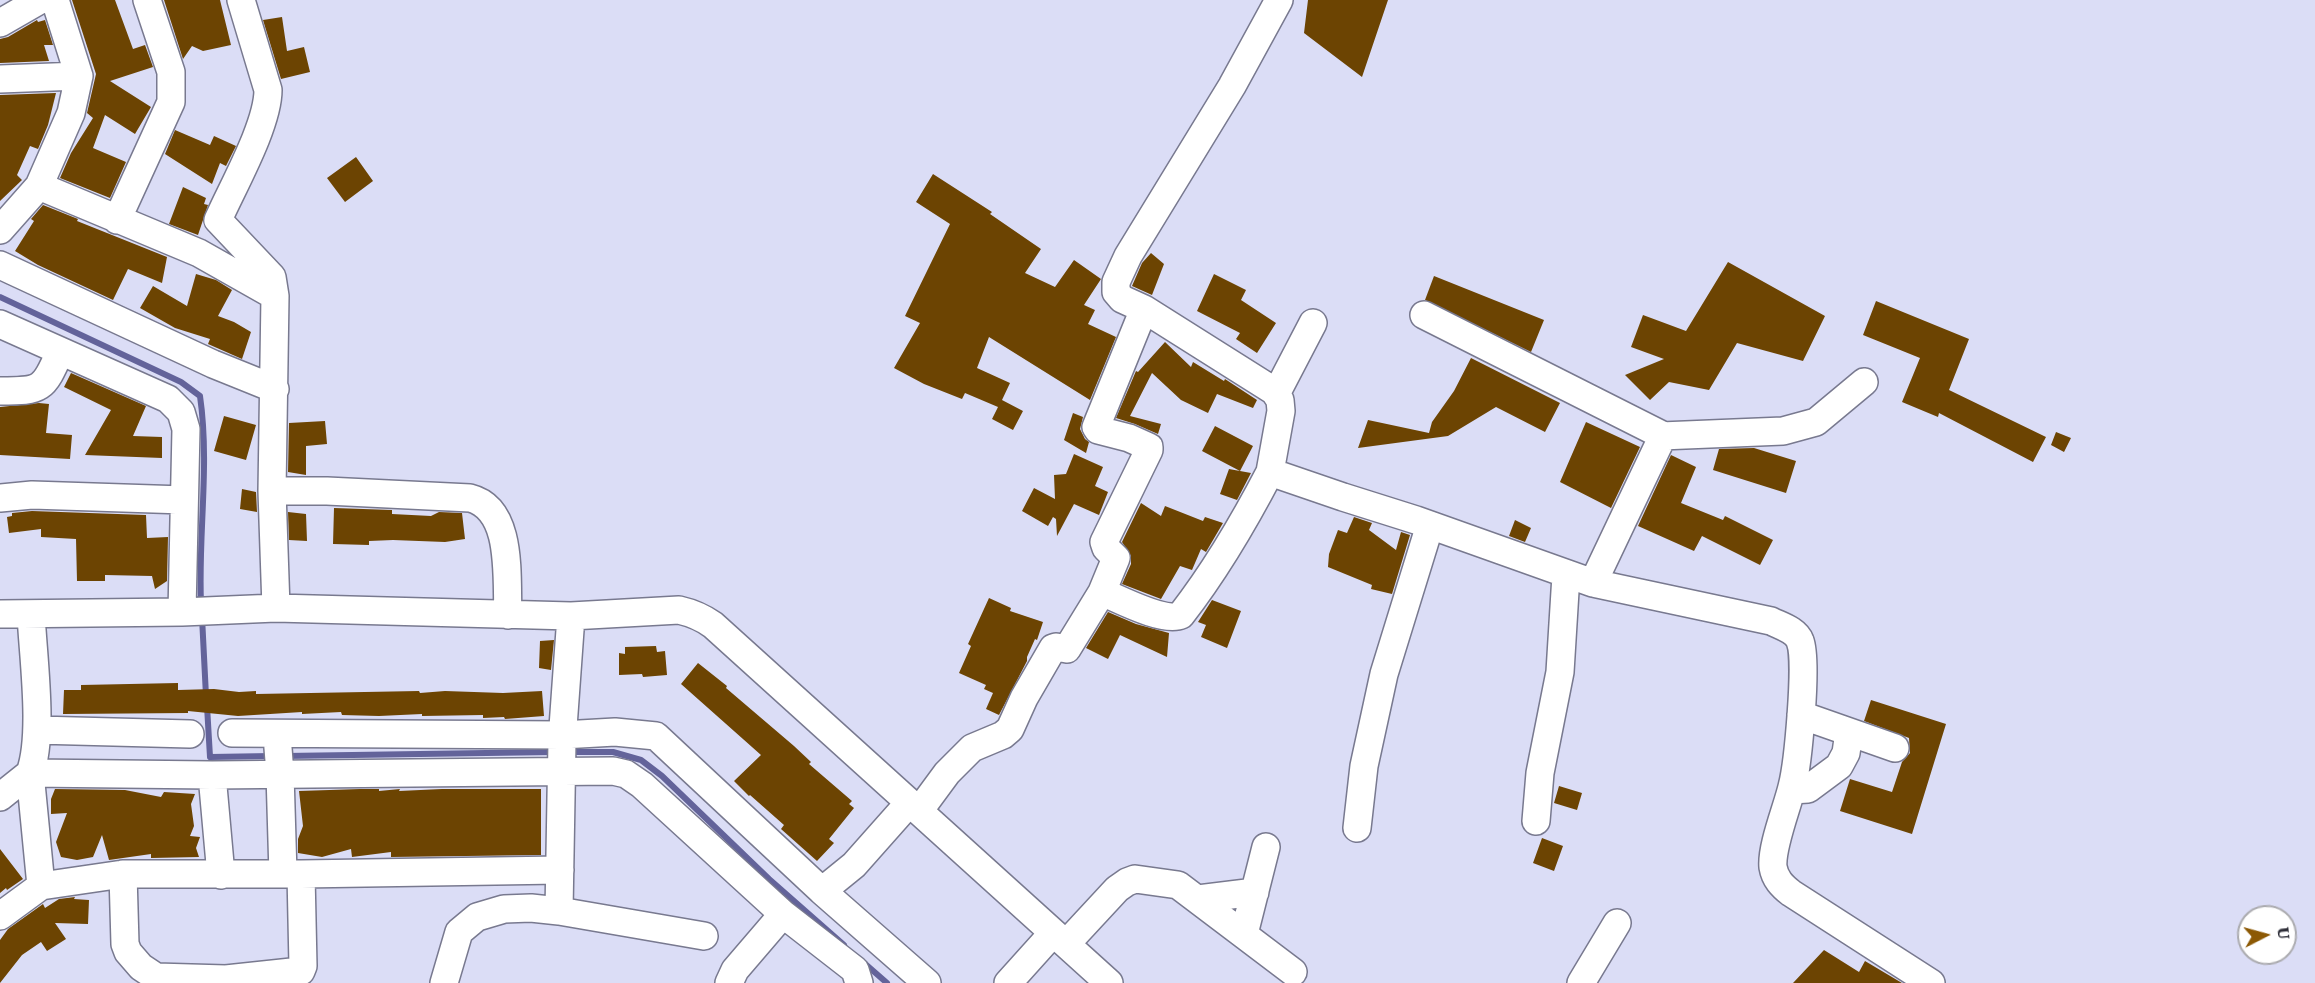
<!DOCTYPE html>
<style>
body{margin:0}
#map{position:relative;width:2315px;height:983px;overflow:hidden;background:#dbddf6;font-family:"Roboto Serif",serif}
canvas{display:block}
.north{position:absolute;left:2237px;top:905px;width:60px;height:60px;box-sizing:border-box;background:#fff;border:2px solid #ababaf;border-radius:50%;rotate:84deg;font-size:16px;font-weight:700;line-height:24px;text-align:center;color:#2c2c36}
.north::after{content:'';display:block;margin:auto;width:21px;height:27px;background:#8c5904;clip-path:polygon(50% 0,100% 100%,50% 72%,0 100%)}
</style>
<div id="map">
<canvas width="2315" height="983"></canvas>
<div class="north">U</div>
</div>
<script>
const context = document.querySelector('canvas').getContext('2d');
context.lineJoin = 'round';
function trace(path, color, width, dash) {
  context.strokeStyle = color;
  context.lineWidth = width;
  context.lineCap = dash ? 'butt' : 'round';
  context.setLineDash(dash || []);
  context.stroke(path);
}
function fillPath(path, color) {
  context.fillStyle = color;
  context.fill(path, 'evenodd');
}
const stream = new Path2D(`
 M0,297L181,382L200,396C210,465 198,534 201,603
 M202,617L206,696
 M207,706L210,757L272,756
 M567,752H613L641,760L662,776L769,879L844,945
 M285,756L554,752
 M863,962L887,983`);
const building = new Path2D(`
 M72,0H115L133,49L145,45L153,67L110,81L151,107L135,134L105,115L93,148L126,162L110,198L60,178L71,153L93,118L87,113L96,74Z
 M164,0H220L231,45L203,51L192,46L183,59Z
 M1308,0H1388L1362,77L1304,33Z
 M282,17L287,51L304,47L310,72L281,79L263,20Z
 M37,20L38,22L45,20L53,45H44L49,61L0,63V39L8,37Z
 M56,93L48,125L38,149L30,146L17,175L22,180L0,201V95Z
 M175,130L210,145L214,136L236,146L226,166L220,163L212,184L165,154Z
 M356,157L373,181L345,202L327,178Z
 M933,174L992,212L990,214L1041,249L1025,273L1055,287L1074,260L1101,279L1084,305L1095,310L1088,324L1116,337L1090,400L989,337L977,368L1010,383L1002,400L1023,411L1013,430L992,419L998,407L965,393L962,399L924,384L894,368L920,323L905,316L950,224L916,202Z
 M183,187L206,198L204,204L208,205L198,235L169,224Z
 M43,205L78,219L77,221L167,257L162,283L128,269L113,300L38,265L15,251L34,221L31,219Z
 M1151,253L1164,264L1152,295L1132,286L1142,263Z
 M1728,262L1825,316L1803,361L1737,343L1709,390L1669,382L1650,400L1625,375L1664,359L1631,347L1643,315L1686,331Z
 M196,274L216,280L232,290L218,316L234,322L251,332L242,359L208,344L210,339L175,328L140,308L153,286L187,306Z
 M1214,274L1246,290L1241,300L1276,323L1257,353L1236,339L1240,333L1197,311Z
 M1434,276L1544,320L1531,352L1425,300Z
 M1876,301L1969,339L1949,390L2046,437L2033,462L1939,413L1938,417L1902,402L1920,358L1863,335Z
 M1165,342L1191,367L1193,362L1224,381L1225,379L1257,400L1253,408L1217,394L1208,413L1181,400L1152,373L1130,416L1161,424L1158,434L1135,424L1116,418L1136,371L1138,372Z
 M1471,358L1560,403L1545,432L1496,407L1448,436L1358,448L1368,420L1429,433L1432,422L1454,391Z
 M71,373L146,406L133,436L162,437V458L85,455L111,410L64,387Z
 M39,403L49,404L46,433L72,435L70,459L0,455V407Z
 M1073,413L1083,417L1080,429L1085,439L1089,442L1086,453L1064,440Z
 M224,416L256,425L246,460L214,451Z
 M325,421L327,444L306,446V475L288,472L289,423Z
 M1586,422L1640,447L1611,508L1560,482Z
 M1215,426L1253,446L1240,471L1202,451Z
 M2056,432L2071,438L2064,452L2051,445Z
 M1754,448L1796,461L1786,493L1713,470L1719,449Z
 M1074,454L1103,467L1095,486L1108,492L1099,515L1074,504L1057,536L1056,519L1053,517L1048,526L1022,511L1034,488L1055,499L1054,475L1066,474Z
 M1671,455L1696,467L1681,503L1723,520L1725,516L1773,540L1760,565L1702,536L1694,551L1638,526Z
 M1229,469L1251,473L1237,500L1220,494Z
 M242,489L256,492L257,512L240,509Z
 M1141,503L1161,516L1165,506L1203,521L1205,517L1223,523L1206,552L1201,549L1192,570L1180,566L1161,599L1122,584L1131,564V556L1122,542Z
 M334,508L392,510V514L431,516L439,512L462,513L465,539L445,542L393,540L369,541V545L333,544Z
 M32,511L146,515L147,538L168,537L167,581L155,589L152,576L105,575V581H77L76,539L41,537V529L9,533L7,517L12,516V513Z
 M288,512L306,514L307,541L289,540Z
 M1354,517L1372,523L1369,530L1396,550L1401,532L1410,535L1392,594L1371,589L1372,585L1328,567L1329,554L1338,530L1347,533Z
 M1515,520L1531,528L1525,542L1509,536Z
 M989,598L1011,608L1010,611L1043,622L1037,640L1035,639L1027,657V661L999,715L986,709L993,693L984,689L986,685L959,673L971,646L968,644Z
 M1212,600L1241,611L1227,648L1201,637L1206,625L1198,622Z
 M1108,612L1136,624L1169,633L1167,657L1120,635L1108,659L1086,648Z
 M554,640L551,670L539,668L540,641Z
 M656,646L657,652L665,651L667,675L643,677L642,674L619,675V653L625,654V647Z
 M698,663L727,686L726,688L794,746L811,762L809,764L852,801L849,804L854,808L829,839L834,843L817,861L781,829L784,825L750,795L749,796L734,781L761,755L681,684Z
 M178,683V690L214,689L239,692L256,691V694L419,691L420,693L445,691L503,693L542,691L544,716L505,719L504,717L483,718V715L422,716V714L379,716L342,715L341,712L302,714V712L238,716L188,711V713L63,714L64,690H81V685Z
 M1871,700L1946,724L1912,834L1840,811L1850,779L1892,792L1902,762L1910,753L1909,738L1864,721Z
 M1559,786L1582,793L1577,810L1554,803Z
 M55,789L125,790L161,797L164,792L195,794L191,804L194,826L190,836L200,837L196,848L199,857L151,858V854L109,860L102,835L93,857L77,860L61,857L56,842L67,813L51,814V799Z
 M360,789H379V791L400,789L399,791L442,789H541V855L391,857V852L352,857L351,849L322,857L298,853V839L303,826L299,791Z
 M1542,838L1563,846L1554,871L1533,863Z
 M0,849L23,879L7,890L6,888L0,893Z
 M75,897L74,899L89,900L88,924L55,923L66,939L47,951L41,942L22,955L0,983V940L8,929L43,904L45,908L59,899Z
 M1824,950L1859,972L1865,961L1902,983H1793Z`);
const minor = new Path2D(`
 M241,0L268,90C268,125 233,186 218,220L272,277L275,296L272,491L276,608
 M1279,0L1232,86L1128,256L1116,282V292L1122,299L1144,309L1274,391L1280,400L1281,411L1270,472L1343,497L1416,520L1593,583L1771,621C1781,626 1796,630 1800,641C1808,661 1798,764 1792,787C1787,808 1771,847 1773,867C1775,879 1782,886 1791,893L1931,983
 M0,23L40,0
 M0,79L79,76
 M39,186L199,253L275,296
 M117,220L171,102V72L147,0
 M0,230L39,186L71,113L79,76L55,0
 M0,265L213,364L275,389
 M1424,315L1660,434L1659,444L1593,583
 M0,324L168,399L181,412L186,429L182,612
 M0,391C42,391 43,390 60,352
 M1276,394L1313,323
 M1661,436L1783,431L1816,422L1864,382
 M272,491H327L470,498C514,509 506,579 508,615
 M0,498L32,495L184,500
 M1102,592C1119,599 1164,623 1181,615C1216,570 1244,522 1270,472
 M0,614L182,612L276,608L571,616L679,610C692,613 702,617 713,625L1109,983
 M1801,715L1895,748
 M37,730L190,734
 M232,733L562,735L615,732L656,736L822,891L854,865L909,803
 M277,735L280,774L283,874
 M212,775L221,875
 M1792,790L1808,789L1839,766L1846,753L1849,732
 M0,797L30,773L212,775L613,771L626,774L642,785L783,914
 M919,811L947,773L972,748L1003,735L1010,729L1024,698L1053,648L1056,647L1067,649L1102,592L1116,558L1106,548L1104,542L1149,450V447L1129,438L1098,430L1096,427L1144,309
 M1536,821L1540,773L1560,672L1566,575
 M1357,828L1364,766L1384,674L1430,525
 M123,874L125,944L128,952L141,967L156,977L226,979L301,971L303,966L301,874
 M41,886L123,874H301L560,870
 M822,891L927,983
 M1198,899L1255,892
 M559,911L562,741L571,616
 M0,916L41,886L30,773C44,735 33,657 31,614
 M1244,934L1266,847
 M1066,944L1117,889L1127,882L1135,879L1178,885L1293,972
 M444,983L459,932L477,917L504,909L531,908L559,911L704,936
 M729,983L735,970L783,914L855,970L859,983
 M1008,983L1053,933
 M1581,983L1617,923`);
trace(stream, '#63639a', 6);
fillPath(building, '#6c4402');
trace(minor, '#78798f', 30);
trace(minor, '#fff', 27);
</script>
